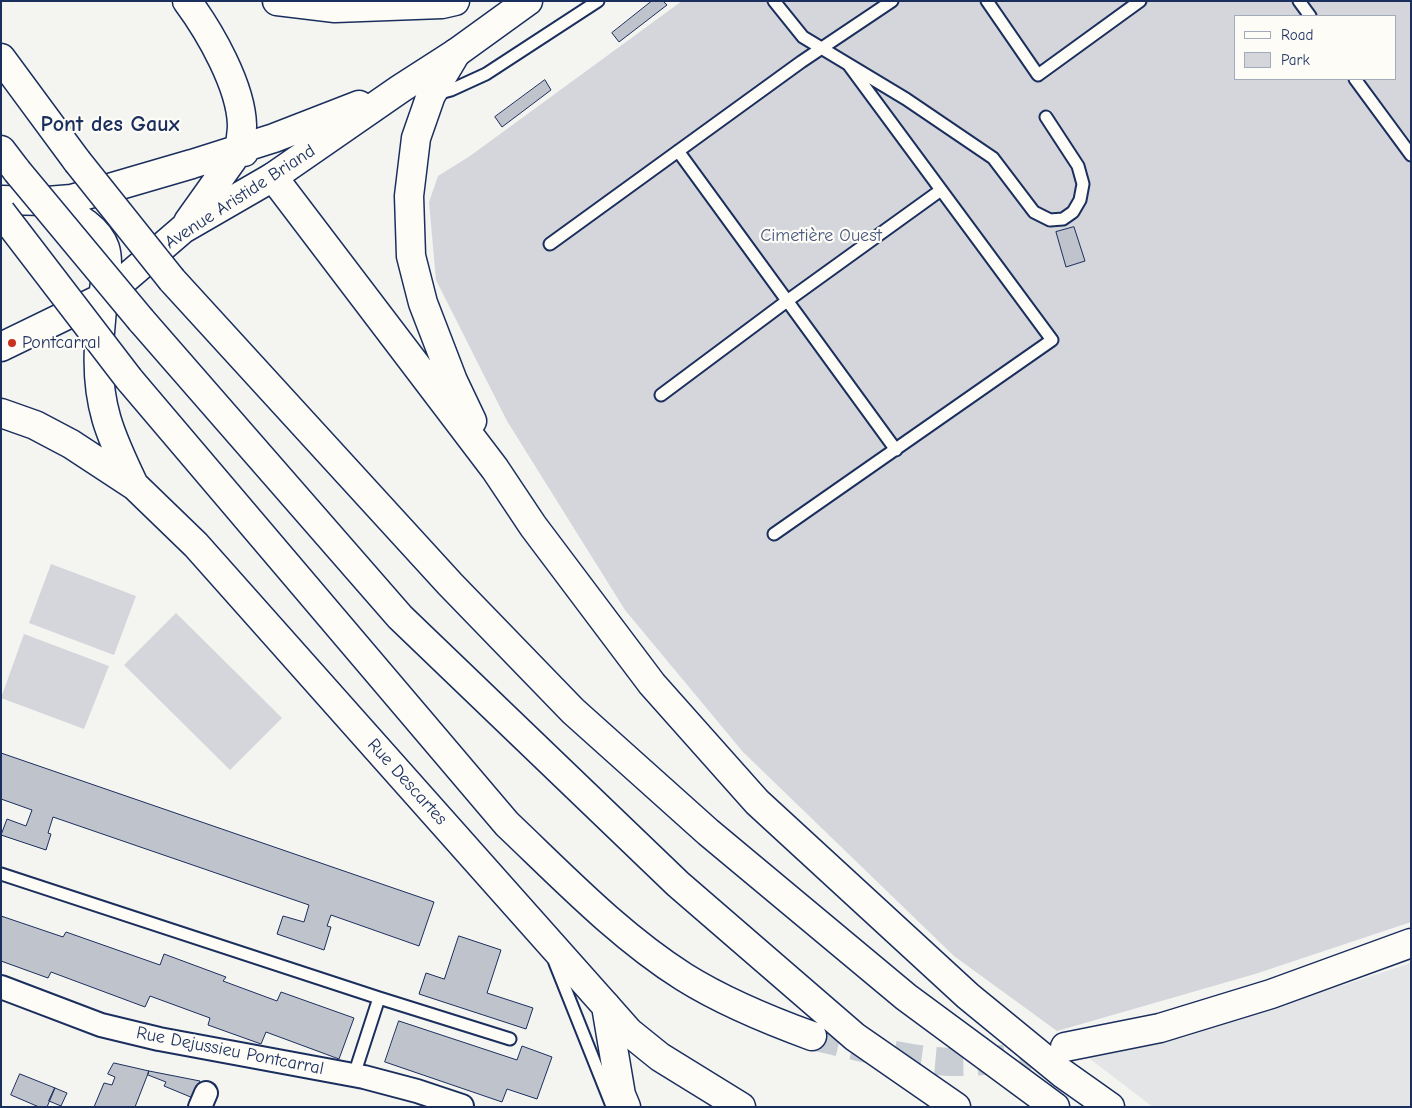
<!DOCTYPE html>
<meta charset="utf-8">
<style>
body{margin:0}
#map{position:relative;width:1412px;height:1108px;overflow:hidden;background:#f4f4f1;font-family:"Comic Neue",sans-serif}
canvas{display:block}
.frame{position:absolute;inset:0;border:2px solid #1b2f5e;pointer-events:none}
.legend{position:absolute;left:1234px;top:15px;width:162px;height:65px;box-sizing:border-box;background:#fdfcf7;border:1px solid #a3aaba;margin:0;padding:6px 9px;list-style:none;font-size:15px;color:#1b2f5e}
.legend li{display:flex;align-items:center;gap:10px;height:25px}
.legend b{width:25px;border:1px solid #a3aaba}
</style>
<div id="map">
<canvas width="1412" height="1108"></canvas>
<div class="frame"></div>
<ul class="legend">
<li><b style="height:6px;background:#fdfcf7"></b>Road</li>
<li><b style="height:14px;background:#d4d6db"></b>Park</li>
</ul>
</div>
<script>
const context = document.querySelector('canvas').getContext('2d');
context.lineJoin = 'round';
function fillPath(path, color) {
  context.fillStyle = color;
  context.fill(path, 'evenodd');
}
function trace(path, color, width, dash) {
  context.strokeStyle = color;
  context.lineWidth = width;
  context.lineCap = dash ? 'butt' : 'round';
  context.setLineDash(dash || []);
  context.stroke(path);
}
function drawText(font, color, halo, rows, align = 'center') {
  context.font = font + ' "Comic Neue",sans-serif';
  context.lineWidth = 4.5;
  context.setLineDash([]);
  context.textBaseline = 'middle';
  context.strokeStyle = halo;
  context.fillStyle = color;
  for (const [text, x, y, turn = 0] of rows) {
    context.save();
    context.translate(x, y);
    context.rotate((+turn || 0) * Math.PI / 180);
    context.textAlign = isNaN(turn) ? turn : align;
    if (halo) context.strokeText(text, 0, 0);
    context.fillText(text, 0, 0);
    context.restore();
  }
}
const built = new Path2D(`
 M1411,963V1107H1153L1086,1056L1182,1038Z`);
const green = new Path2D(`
 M682,1H1411V922L1255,974L1057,1031L954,956L743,752L625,610L507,421L436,280L429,202L438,176L470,156ZM1236,16H1396V79H1236Z
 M51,564L136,596L114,655L29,623Z
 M176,613L282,718L230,770L124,665Z
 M24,634L109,666L84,729L1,698Z`);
const building = new Path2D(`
 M652,1H663L667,5L619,42L612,33Z
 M545,80L551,90L502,127L495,117Z
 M1074,227L1085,261L1066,267L1056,232Z
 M1,753L434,902L419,946L331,915L327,926L331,927L324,950L277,934L283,916L304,922L309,905L53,817L48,833L51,834L46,850L1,835L7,819L26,826L32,810L1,799Z
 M1,916L63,937L66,932L160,965L164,954L226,977L223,981L277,1001L281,992L354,1018L339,1059L266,1032L261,1044L208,1025L210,1018L150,996L145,1007L51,972L48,978L1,961Z
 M459,936L501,950L487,993L533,1008L526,1029L419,994L426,973L444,979Z
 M399,1021L517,1060L522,1046L552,1057L537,1099L507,1089L502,1102L385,1062Z
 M114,1063L149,1071L135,1107H94L104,1083L112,1085L115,1077L108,1074Z
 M149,1071L200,1081L193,1098L164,1086L166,1082L148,1075Z
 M20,1074L55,1088L47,1107H39L11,1095Z
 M55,1088L67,1093L61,1106L49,1101Z`);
const highwayTunnel = new Path2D(`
 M812,1036C857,1046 903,1060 950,1062C985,1063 1023,1057 1057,1049`);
const lane = new Path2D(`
 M774,1L803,37L906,99L993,158L1034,212L1050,220L1063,219L1073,212L1080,200L1083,184L1078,166L1046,117
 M987,1L1038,75L1140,1
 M1299,1L1310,16
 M1355,79L1411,155
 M436,94L451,90L486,74L598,1
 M678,151L896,450
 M550,244L801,62L892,1
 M661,395L787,301L941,190
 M774,534L1052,340L848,64
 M1,874L379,998L510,1039
 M555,963L612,1106
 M354,1075L379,998`);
const street = new Path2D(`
 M1,987L101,1025L159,1039L364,1077L417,1091L462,1106
 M200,1107L206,1093`);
const primary = new Path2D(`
 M1,200L47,201L72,199L192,164L274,138L359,105
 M47,201C68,213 97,224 105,248C109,261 106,277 104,290C102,309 100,328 99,347C96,404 110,435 134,485
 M188,222L240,149L244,152
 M1,347L104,297L183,229L273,177L400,89L456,53L528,1
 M1,413L35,425L71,444L135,486L196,545L606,1006L621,1095L626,1107`);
const highway = new Path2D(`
 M187,1C210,32 241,86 242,125C242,133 240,141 240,149
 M277,1L335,8L442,4L455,1
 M456,53L431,95L416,138L409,196L411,256L423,303L453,381L472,421
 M1,58L77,161
 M1,150L17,171
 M273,177L495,469L533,526L652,684L757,802L968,996L1062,1073L1110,1107
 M172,280L450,584L573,711L708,832L906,997L1055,1107
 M141,320L400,617L678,884L855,1037L956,1107
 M129,379L507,824C563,877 618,935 684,977C724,1002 768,1020 812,1036
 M606,1006L629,1032L660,1057L741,1107
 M1065,1047L1160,1028L1271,994L1411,943`);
const highwayBridge = new Path2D(`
 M77,161L172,280
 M17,171L141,320
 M1,212L129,379`);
const markers = [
 [12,343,5,"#c8321e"]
];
const streetNames = [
 ["Avenue Aristide Briand",240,197,-33],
 ["Rue Descartes",407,782,48],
 ["Rue Dejussieu Pontcarral",230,1051,11]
];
const parkNames = [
 ["Cimetière Ouest",821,236]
];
const poiNames = [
 ["Pontcarral",22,343]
];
const districtNames = [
 ["Pont des Gaux",110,125]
];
fillPath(built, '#e4e5e6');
fillPath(green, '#d4d6db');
fillPath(building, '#bfc3cc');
trace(building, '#1b2f5e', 1);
trace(highwayTunnel, '#c9cdd4', 28, [28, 14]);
trace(lane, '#1b2f5e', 15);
trace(street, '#1b2f5e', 26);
trace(primary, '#1b2f5e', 31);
trace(highway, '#1b2f5e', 31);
trace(lane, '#fdfcf7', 11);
trace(street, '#fdfcf7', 22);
trace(primary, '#fdfcf7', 28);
trace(highway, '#fdfcf7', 28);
trace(highwayBridge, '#1b2f5e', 31, []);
trace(highwayBridge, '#fdfcf7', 28);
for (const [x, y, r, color] of markers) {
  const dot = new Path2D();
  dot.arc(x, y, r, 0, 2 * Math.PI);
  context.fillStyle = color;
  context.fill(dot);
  trace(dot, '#fdfcf7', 2);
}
drawText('18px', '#1b2f5e', '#fdfcf7', streetNames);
drawText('18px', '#49597d', '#fdfcf7', parkNames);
drawText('18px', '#1b2f5e', '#fdfcf7', poiNames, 'left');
drawText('bold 22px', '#1b2f5e', '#fdfcf7', districtNames);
</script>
